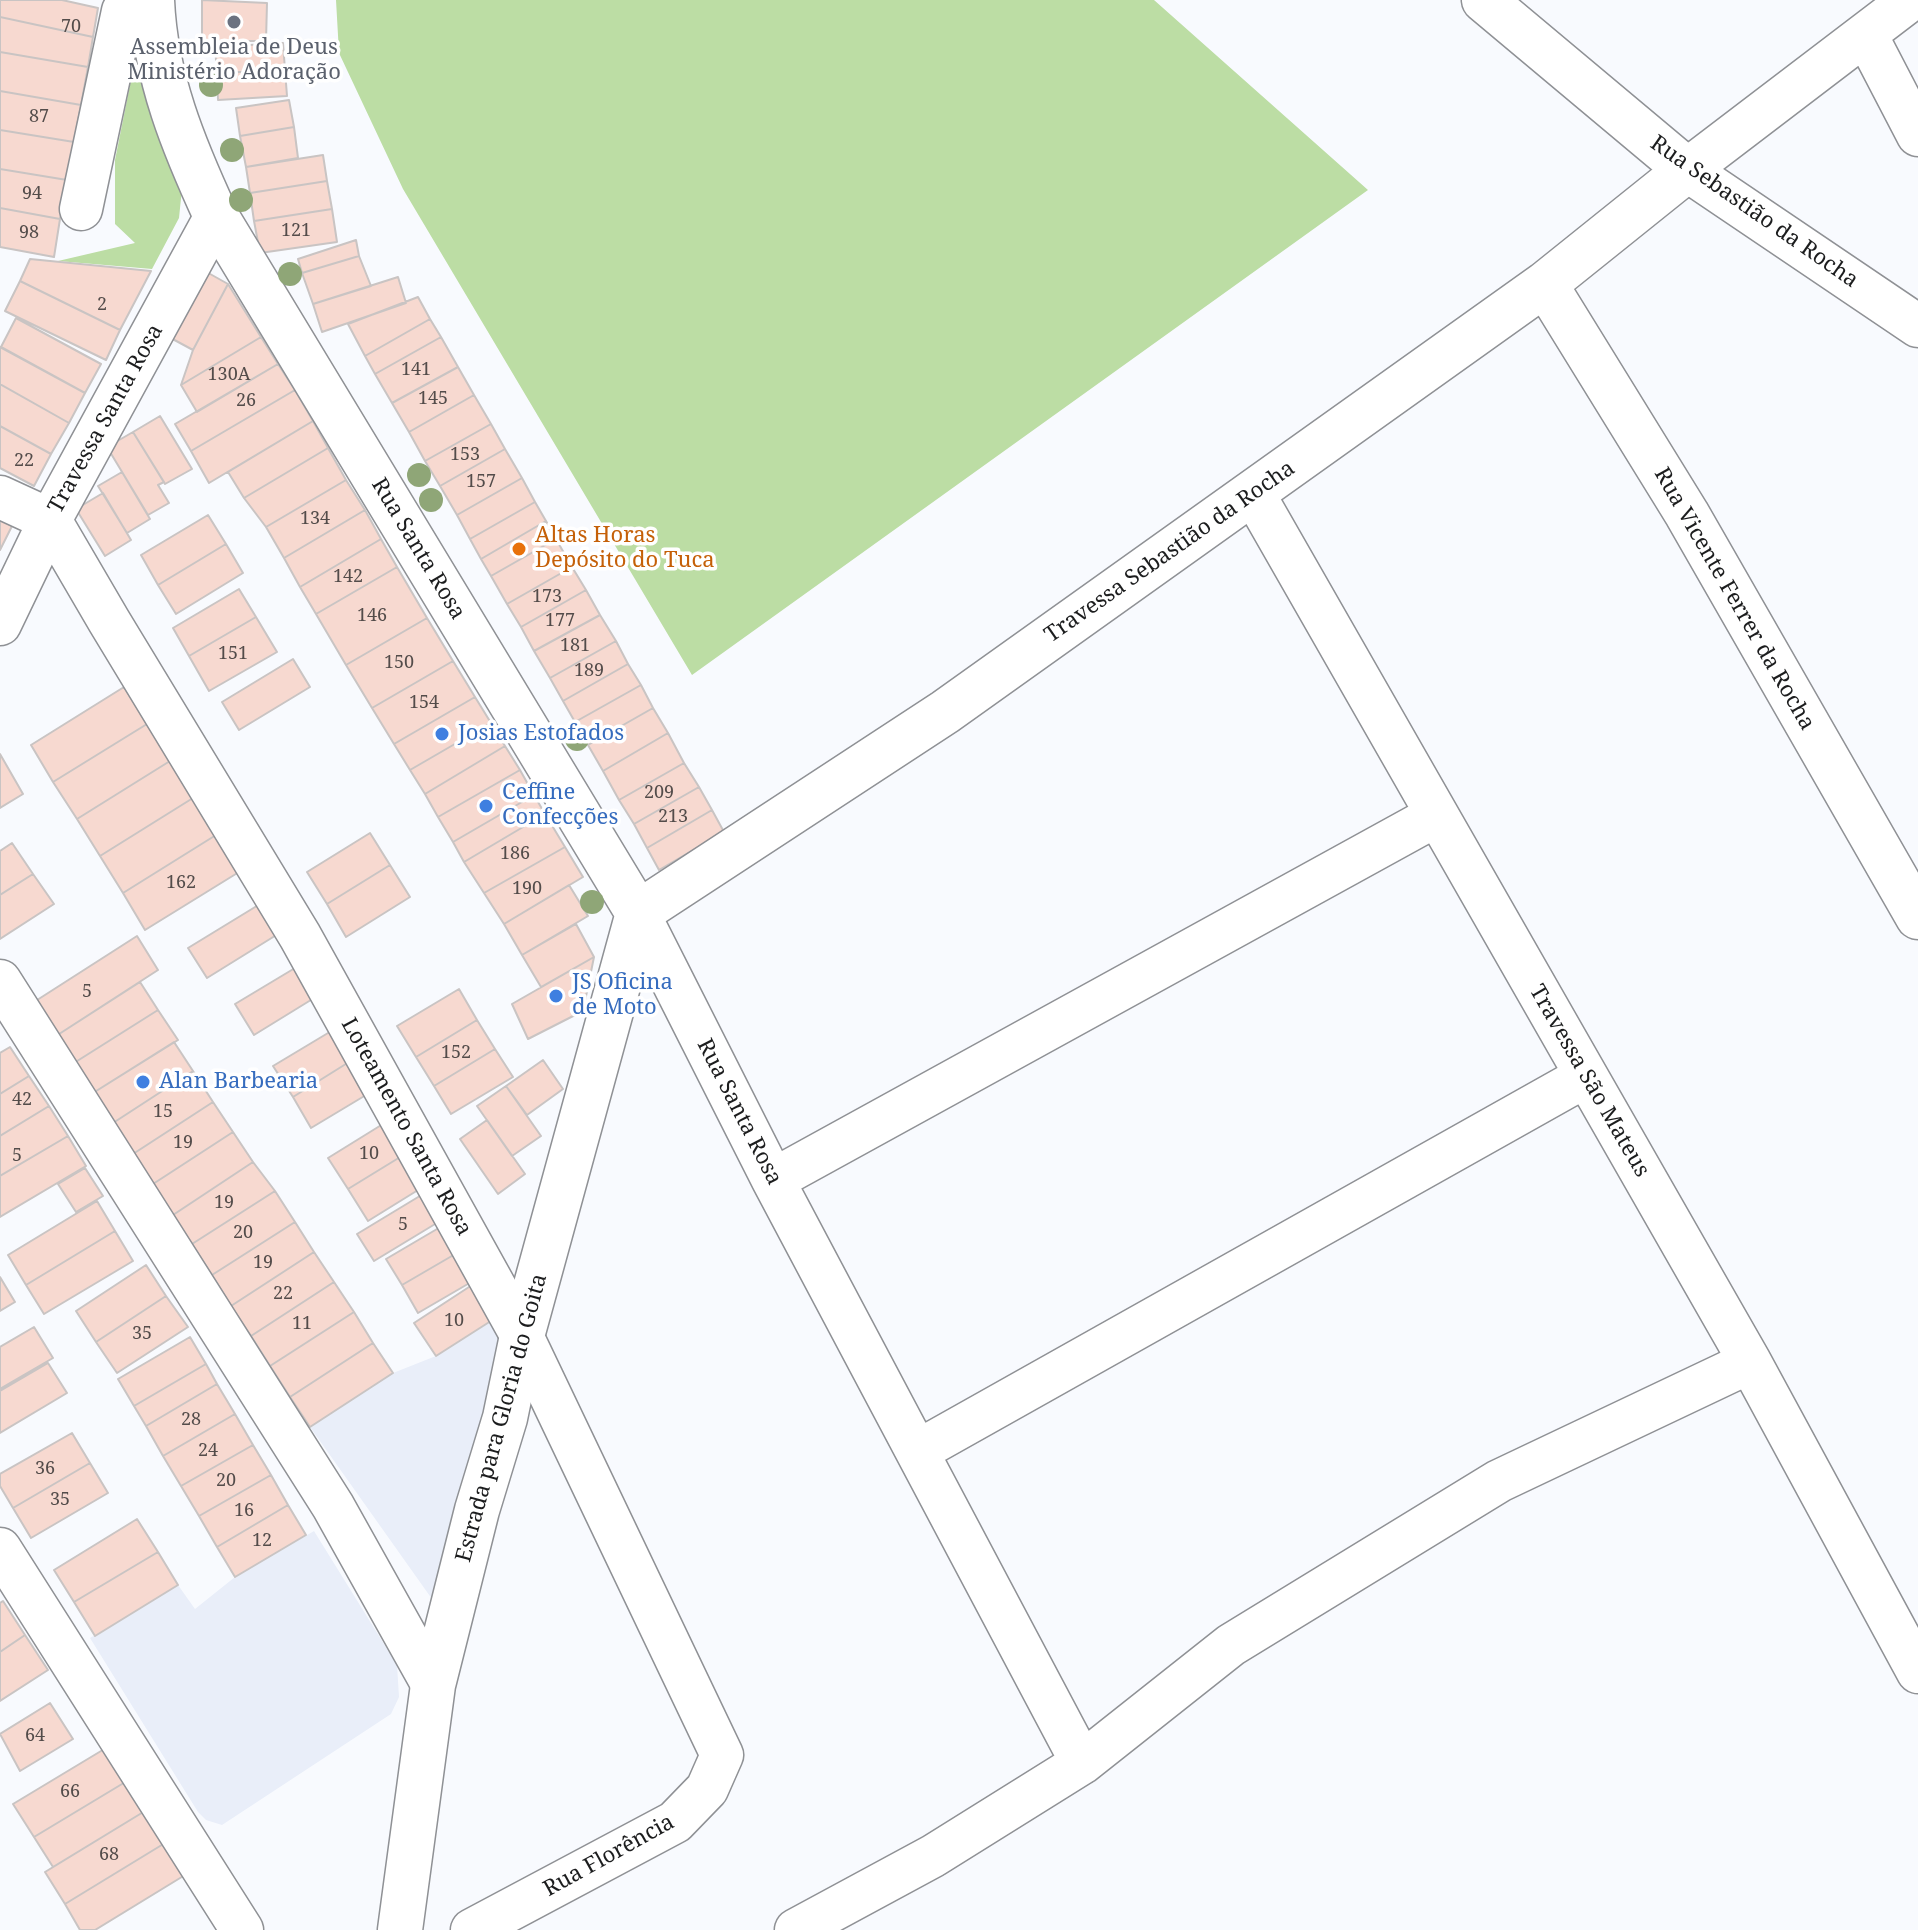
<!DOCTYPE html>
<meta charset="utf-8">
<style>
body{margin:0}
canvas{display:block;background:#f8fafe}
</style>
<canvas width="1918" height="1930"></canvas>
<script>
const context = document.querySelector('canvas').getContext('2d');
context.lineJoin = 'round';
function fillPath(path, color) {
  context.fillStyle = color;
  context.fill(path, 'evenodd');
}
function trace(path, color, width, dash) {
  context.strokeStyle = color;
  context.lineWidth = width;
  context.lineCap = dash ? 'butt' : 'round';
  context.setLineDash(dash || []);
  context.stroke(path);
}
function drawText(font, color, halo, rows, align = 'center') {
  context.font = font + ' "Noto Serif",serif';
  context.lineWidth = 7;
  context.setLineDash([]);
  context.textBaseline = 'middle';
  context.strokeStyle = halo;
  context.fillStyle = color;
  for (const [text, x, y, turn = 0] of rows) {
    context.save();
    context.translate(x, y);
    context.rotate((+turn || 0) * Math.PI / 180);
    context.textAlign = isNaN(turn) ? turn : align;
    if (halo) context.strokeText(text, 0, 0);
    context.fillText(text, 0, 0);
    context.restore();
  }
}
const built = new Path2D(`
 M522,1302L449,1623L310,1427L393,1373L436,1356Z
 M314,1531L397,1665L399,1697L391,1714L222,1825L206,1820L198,1812L90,1638L178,1585L195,1609L235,1577Z`);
const green = new Path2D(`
 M336,0H1154L1368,190L692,675L403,189L339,53Z
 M141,73L184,169L179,218L152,269L58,261L135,243L115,224V160L132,75Z`);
const building = new Path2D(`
 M0,0H62L98,8L93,37L0,17Z
 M202,0L267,3L266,41H202Z
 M0,17L93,37L88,67L0,52Z
 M283,43L285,70L217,73L215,47Z
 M0,52L88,67L81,105L0,91Z
 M285,70L287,96L218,100L217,73Z
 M0,91L81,105L74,142L0,130Z
 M289,100L294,127L240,136L236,108Z
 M294,127L298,158L246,167L240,136Z
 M0,130L74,142L67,180L0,169Z
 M323,155L327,181L250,193L246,167Z
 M0,169L67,180L60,219L0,208Z
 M327,181L332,209L254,221L250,193Z
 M0,208L60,219L54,257L0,247Z
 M332,209L337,242L260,253L254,221Z
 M356,240L359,256L302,273L298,259Z
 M359,256L371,286L313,304L302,273Z
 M30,259L151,271L120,330L20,281Z
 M203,270L228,284L193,350L167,336Z
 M398,277L406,303L322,332L313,304Z
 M20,281L120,330L106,360L5,311Z
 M228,284L261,337L181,385L193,350Z
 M418,297L430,319L365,356L348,324Z
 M16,318L101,364L85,393L1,347Z
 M430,319L441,337L375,374L365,356Z
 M261,337L278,364L197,412L181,385Z
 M441,337L458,367L392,403L375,374Z
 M0,347L85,393L69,423L0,384Z
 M278,364L295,390L191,451L175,424Z
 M458,367L474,395L409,432L392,403Z
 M0,384L69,423L51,454L0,426Z
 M295,390L313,421L209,483L191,451Z
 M474,395L491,424L425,461L409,432Z
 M160,416L192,469L165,484L133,432Z
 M313,421L328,448L244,498L228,472Z
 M491,424L505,449L440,486L425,461Z
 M0,426L51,454L34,486L0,468Z
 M133,432L164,482L158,485L169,503L148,515L107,447Z
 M328,448L346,480L266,527L244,498Z
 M505,449L522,478L457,515L440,486Z
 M122,472L150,519L127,533L98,486Z
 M522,478L535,502L470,539L457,515Z
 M346,480L365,510L284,558L266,527Z
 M103,493L131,540L105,556L76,509Z
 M535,502L546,521L481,559L470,539Z
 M365,510L381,539L300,587L284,558Z
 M208,515L226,544L158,585L141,555Z
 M0,519L12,526L0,550Z
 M546,521L556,539L491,576L481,559Z
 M381,539L397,567L316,614L300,587Z
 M556,539L572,567L507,604L491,576Z
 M226,544L243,573L176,614L158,585Z
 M397,567L427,618L346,665L316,614Z
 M572,567L586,590L521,627L507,604Z
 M239,589L256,617L189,656L173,628Z
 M586,590L600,615L534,651L521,627Z
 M600,615L616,641L550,678L534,651Z
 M256,617L277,652L209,691L189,656Z
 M427,618L453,661L372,708L346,665Z
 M616,641L628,664L563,701L550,678Z
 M293,659L310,687L239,730L222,702Z
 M453,661L475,697L394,744L372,708Z
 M628,664L641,685L575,722L563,701Z
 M641,685L653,708L588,745L575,722Z
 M124,687L147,724L53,782L31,745Z
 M475,697L491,723L410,770L394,744Z
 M653,708L668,733L603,771L588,745Z
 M491,723L505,746L425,794L410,770Z
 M147,724L170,761L77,819L53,782Z
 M668,733L684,763L619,800L603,771Z
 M505,746L520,770L438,817L425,794Z
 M0,754L23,794L0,808Z
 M170,761L193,798L100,856L77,819Z
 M684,763L699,787L634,824L619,800Z
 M520,770L534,795L453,842L438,817Z
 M699,787L712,810L647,848L634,824Z
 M534,795L545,814L464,862L453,842Z
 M193,798L216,835L123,893L100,856Z
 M712,810L724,832L659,870L647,848Z
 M545,814L565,847L484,893L464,862Z
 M370,833L390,865L327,904L307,872Z
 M216,835L239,872L145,930L123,893Z
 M12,843L33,874L0,895V851Z
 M565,847L583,877L504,924L484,893Z
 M390,865L410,897L346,937L327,904Z
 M33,874L54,904L0,939V895Z
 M569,885L588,916L522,955L504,924Z
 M260,904L278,934L207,978L188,948Z
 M576,924L594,957L541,987L522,955Z
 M137,936L158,970L56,1036L34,1002Z
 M594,957L583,1011L528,1039L512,1004Z
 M300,965L319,995L254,1035L235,1004Z
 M140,982L158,1010L74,1063L56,1036Z
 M459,989L477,1020L416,1057L397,1026Z
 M158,1010L178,1040L93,1093L74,1063Z
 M477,1020L495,1049L434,1086L416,1057Z
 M338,1027L357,1057L293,1097L273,1066Z
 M174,1042L193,1071L113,1123L93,1093Z
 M10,1047L29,1076L0,1094V1053Z
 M495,1049L513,1077L451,1114L434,1086Z
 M357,1057L376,1089L311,1128L293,1097Z
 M543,1060L563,1089L527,1115L506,1086Z
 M193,1071L213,1102L133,1154L113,1123Z
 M29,1076L49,1106L0,1136V1094Z
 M506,1086L541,1136L512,1156L477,1106Z
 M213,1102L233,1132L153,1184L133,1154Z
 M49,1106L68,1136L0,1176V1136Z
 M391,1119L410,1151L348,1189L328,1158Z
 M487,1120L525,1174L498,1194L460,1139Z
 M233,1132L253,1162L173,1215L153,1184Z
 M68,1136L86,1166L0,1217V1176Z
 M410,1151L431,1182L368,1221L348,1189Z
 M253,1162L275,1191L192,1244L173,1215Z
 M85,1168L103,1196L76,1212L58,1184Z
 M433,1188L450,1215L374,1261L357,1234Z
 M275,1191L295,1222L212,1275L192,1244Z
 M97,1201L115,1231L26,1285L8,1255Z
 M454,1219L469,1246L402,1285L386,1259Z
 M295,1222L314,1252L231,1306L212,1275Z
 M115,1231L133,1261L44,1314L26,1285Z
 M469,1246L485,1274L418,1313L402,1285Z
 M314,1252L334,1282L251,1336L231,1306Z
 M146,1265L166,1296L96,1342L76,1311Z
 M0,1277L15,1302L0,1311Z
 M334,1282L354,1312L270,1366L251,1336Z
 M472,1285L494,1319L436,1356L414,1323Z
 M166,1296L188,1327L117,1373L96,1342Z
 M354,1312L373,1343L290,1397L270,1366Z
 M34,1327L53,1358L0,1389V1347Z
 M190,1337L206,1364L134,1406L118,1379Z
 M373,1343L393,1373L310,1427L290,1397Z
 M48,1363L67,1393L0,1433V1391Z
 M206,1364L217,1384L146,1426L134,1406Z
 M217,1384L235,1414L163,1456L146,1426Z
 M235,1414L253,1445L181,1486L163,1456Z
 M72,1433L90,1463L13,1508L0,1486V1474Z
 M253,1445L271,1475L199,1516L181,1486Z
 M90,1463L108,1493L31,1538L13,1508Z
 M271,1475L288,1505L217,1547L199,1516Z
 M288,1505L306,1535L235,1577L217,1547Z
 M137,1519L158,1552L74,1602L54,1570Z
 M158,1552L178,1585L95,1636L74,1602Z
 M3,1601L25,1635L0,1652V1603Z
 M25,1635L48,1670L0,1701V1652Z
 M50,1703L73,1739L20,1771L0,1734Z
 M106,1748L127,1781L34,1837L13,1804Z
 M127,1781L145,1811L53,1867L34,1837Z
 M145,1811L165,1843L65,1904L45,1872Z
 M165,1843L185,1875L95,1930H80L65,1904Z`);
const street = new Path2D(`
 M1910,0L1687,170L1918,326
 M1866,35L1918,135
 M81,209L123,11L131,0
 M1253,493L1750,1362L1918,1672
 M0,497L50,520L109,621L300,936L522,1336L722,1755L707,1789L675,1822L472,1930
 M0,624L50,520L216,216
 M638,913L773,1180L1082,1763
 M0,981L333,1506L433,1685
 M773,1180L1437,815
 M918,1451L1586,1076
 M0,1549L242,1930
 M796,1930L933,1856L1082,1763L1231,1645L1499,1481L1750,1362`);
const secondary = new Path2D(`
 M152,0C155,77 184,147 216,216L638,913
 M1545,284L1687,514L1918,917
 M638,913L945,712L1545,284L1687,170L1484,0
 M400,1930L433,1685L477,1510L505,1418L522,1336L638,913`);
const trees = [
 [211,85],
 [232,150],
 [241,200],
 [290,274],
 [419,475],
 [431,500],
 [577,739],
 [592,902]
];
const markers = [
 [234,22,8,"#6b7280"],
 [519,549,8,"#e8710a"],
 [442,734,8,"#3f7fe0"],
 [486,806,8,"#3f7fe0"],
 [556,996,8,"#3f7fe0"],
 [143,1082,8,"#3f7fe0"]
];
const numberNames = [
 ["70",71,27],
 ["87",39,117],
 ["94",32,194],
 ["121",296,231],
 ["98",29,233],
 ["2",102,305],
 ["141",416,370],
 ["130A",229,375],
 ["145",433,399],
 ["26",246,401],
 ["153",465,455],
 ["22",24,461],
 ["157",481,482],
 ["134",315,519],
 ["142",348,577],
 ["173",547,597],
 ["146",372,616],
 ["177",560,621],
 ["181",575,646],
 ["151",233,654],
 ["150",399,663],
 ["189",589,671],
 ["154",424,703],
 ["209",659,793],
 ["213",673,817],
 ["186",515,854],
 ["162",181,883],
 ["190",527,889],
 ["5",87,992],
 ["152",456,1053],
 ["42",22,1100],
 ["15",163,1112],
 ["19",183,1143],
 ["10",369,1154],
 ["5",17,1156],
 ["19",224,1203],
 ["5",403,1225],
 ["20",243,1233],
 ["19",263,1263],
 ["22",283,1294],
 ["10",454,1321],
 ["11",302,1324],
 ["35",142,1334],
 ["28",191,1420],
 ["24",208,1451],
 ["36",45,1469],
 ["20",226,1481],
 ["35",60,1500],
 ["16",244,1511],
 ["12",262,1541],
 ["64",35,1736],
 ["66",70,1792],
 ["68",109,1855]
];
const worshipNames = [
 ["Assembleia de Deus",234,48],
 ["Ministério Adoração",234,73]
];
const streetNames = [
 ["Rua Sebastião da Rocha",1754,212,35],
 ["Travessa Santa Rosa",106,419,-61],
 ["Rua Santa Rosa",418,549,59],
 ["Travessa Sebastião da Rocha",1170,552,-35],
 ["Rua Vicente Ferrer da Rocha",1734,599,60],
 ["Travessa São Mateus",1589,1081,60],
 ["Rua Santa Rosa",739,1112,63],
 ["Loteamento Santa Rosa",406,1127,61],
 ["Estrada para Gloria do Goita",502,1418,-75],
 ["Rua Florência",609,1856,-29]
];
const foodNames = [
 ["Altas Horas",535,536],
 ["Depósito do Tuca",535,561]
];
const shopNames = [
 ["Josias Estofados",458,734],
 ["Ceffine",502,793],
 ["Confecções",502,818],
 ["JS Oficina",572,983],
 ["de Moto",572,1008],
 ["Alan Barbearia",159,1082]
];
fillPath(built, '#e9eef9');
fillPath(green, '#bcdda4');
fillPath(building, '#f7d9d0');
trace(building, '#c9c4c3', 2);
trace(street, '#8f9195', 45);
trace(secondary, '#8f9195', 47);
trace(street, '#fff', 42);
trace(secondary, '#fff', 44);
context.fillStyle = '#8fa677';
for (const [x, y] of trees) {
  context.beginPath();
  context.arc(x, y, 12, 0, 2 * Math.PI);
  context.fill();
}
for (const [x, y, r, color] of markers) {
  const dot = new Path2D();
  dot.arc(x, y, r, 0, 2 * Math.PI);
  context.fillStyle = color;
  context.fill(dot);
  trace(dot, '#fff', 3);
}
drawText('18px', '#534c4a', null, numberNames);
drawText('22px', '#5b616d', '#fff', worshipNames);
drawText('22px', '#1c1d1e', '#fff', streetNames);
drawText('22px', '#c56008', '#fff', foodNames, 'left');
drawText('22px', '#366cbe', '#fff', shopNames, 'left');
</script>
